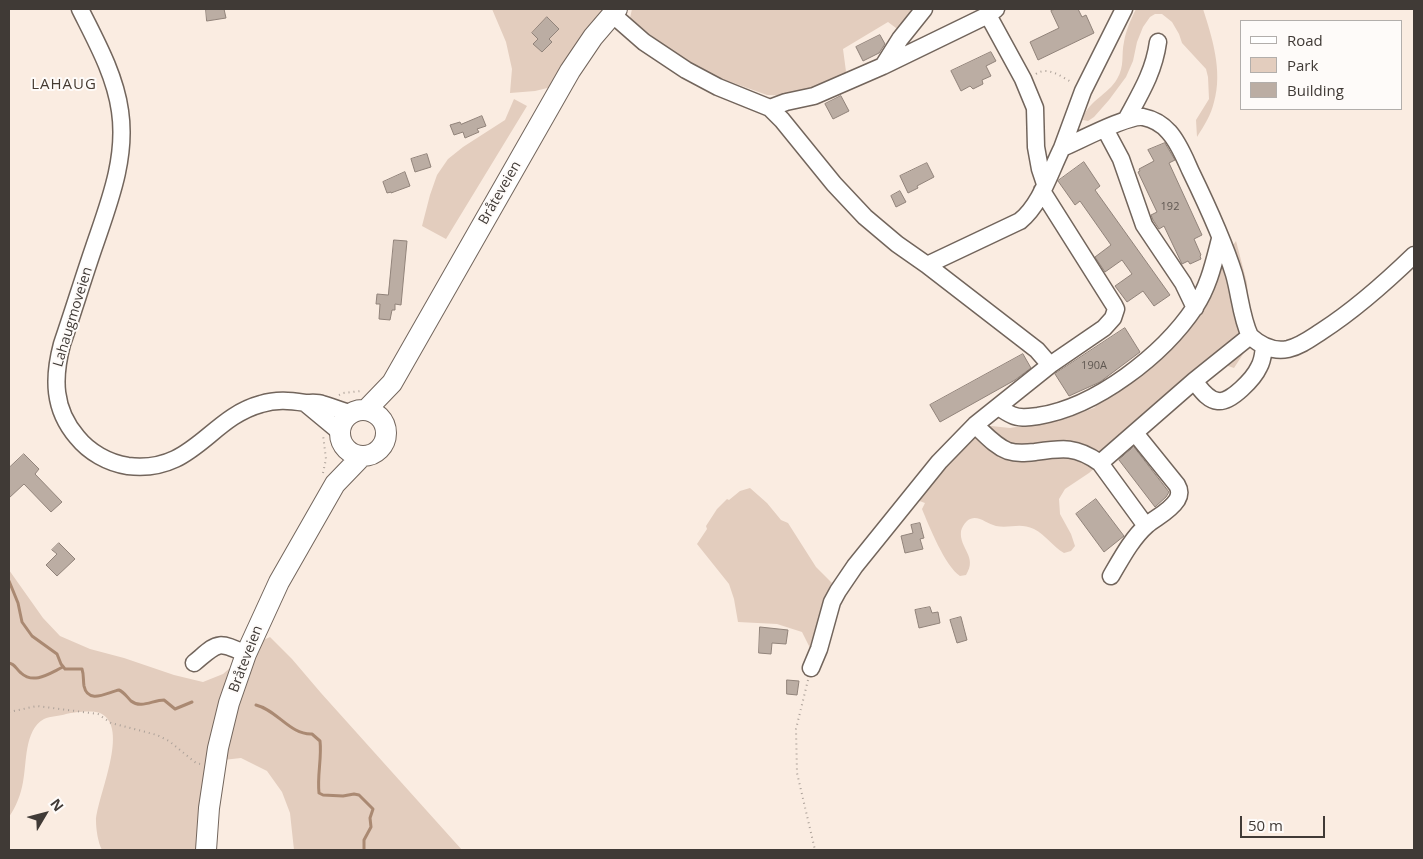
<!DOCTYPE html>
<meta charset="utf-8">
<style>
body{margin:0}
#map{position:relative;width:1423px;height:859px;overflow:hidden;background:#faece1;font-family:"Open Sans",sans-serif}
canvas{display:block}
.frame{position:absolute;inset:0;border:10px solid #403a36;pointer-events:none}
.legend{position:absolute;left:1240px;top:20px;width:162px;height:90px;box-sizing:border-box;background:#fefbf9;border:1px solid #b2aeab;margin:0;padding:6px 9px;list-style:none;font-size:15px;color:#403a36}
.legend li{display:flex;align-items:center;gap:10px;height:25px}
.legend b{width:25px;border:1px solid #b2aeab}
.north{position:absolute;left:20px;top:789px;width:50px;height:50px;-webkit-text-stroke:4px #fefbf9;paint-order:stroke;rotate:53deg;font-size:14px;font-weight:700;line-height:20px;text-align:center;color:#403a36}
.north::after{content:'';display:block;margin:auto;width:18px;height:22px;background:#403a36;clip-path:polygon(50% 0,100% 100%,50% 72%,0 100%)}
.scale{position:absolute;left:1240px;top:816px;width:85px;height:22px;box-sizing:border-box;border:2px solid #403a36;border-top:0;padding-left:6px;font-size:15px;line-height:18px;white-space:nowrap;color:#403a36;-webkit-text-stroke:4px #fefbf9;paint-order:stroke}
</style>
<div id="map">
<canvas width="1423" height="859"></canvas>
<div class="frame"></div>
<ul class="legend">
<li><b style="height:6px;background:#fff"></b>Road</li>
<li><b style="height:14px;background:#e3cdbe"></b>Park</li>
<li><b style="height:14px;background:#bbada3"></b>Building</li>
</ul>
<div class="north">N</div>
<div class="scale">50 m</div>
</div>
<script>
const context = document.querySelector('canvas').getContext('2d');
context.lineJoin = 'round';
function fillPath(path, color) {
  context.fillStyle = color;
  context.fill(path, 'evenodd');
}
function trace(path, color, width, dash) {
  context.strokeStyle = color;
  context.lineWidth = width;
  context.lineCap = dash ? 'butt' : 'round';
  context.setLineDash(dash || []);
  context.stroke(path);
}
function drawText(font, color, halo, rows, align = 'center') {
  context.font = font + ' "Open Sans",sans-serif';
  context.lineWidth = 4;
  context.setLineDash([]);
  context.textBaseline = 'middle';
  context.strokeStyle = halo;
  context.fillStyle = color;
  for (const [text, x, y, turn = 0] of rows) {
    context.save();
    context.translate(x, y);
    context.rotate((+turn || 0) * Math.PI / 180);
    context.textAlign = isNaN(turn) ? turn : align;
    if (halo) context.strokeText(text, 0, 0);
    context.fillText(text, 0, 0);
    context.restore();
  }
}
const green = new Path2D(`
 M492,9H625L572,82L535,91L510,93L512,69L506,42Z
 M632,9H913L900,31L888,22L843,49L847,79L800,96L767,95L703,72L669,50L630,18Z
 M1136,9H1203C1212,37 1223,71 1214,102C1211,115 1204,126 1197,137L1196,120L1209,99L1208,77L1206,69L1182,43L1179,34L1172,22L1162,14H1155L1150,17L1143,27L1137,42L1133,61L1126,77L1109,100L1094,117L1088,121L1083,120C1085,103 1109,94 1117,79C1125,66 1121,55 1124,42C1126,30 1131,19 1136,9Z
 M514,99L527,106L446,239L422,226L430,195L437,175L448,159L463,147L505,120Z
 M1236,241L1247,283L1249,313L1247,348L1234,368L1222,364L1148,422L1089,473L1065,489L1059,499L1060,514L1071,534L1075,546L1071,551L1064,553C1053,547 1046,535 1034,529C1019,522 1010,529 996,526C986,524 977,513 967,521C964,524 962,527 961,531C959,549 978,556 966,575L960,576C945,566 929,526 922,509L925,503L911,498L982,425L1010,428L1064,419L1094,408L1149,361Z
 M750,488L767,503L781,520L788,523L816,567L832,583L835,581L823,636L814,634L810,648L802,632L777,624L738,622L734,599L729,584L697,544L707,529L706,526L717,509L727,499L729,500L740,491Z
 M9,570L43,618L60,636L90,649L124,658L174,675L203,682L223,674L261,641L270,637L292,659L321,693L462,850H294L290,813L282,792L267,771L241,758L223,760L201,850H102C98,843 96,829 96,821C97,796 131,727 100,713C91,710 75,712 66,714C60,716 50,716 44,719C24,730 27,763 23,782C21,794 16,807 9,817Z`);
const stream = new Path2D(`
 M9,581L18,603L22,622L32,636L57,654L61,664L65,669H82C84,675 83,680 84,686C88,705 108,692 119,690C124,692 127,697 131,701C141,709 153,700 164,700L175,709L192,702
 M9,663C15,664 16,669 21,673C34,685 50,673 63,667
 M256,705C277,710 290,735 312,734L320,741C322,758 317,775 319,793L323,795L343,796L354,794L359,795L373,809L370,818L371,827L364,840V850`);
const building = new Path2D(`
 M206,9H224L226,18L207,21Z
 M1056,9H1078L1082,17L1086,15L1094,33L1038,60L1030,42L1059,28L1051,11Z
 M547,17L559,29L549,39L552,42L542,52L533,44L538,39L532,33Z
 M880,35L885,44L879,53L863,61L856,47Z
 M991,52L996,61L986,66L991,76L982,80L983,84L973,89L970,86L961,91L951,71Z
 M841,96L849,111L833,119L825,104Z
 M482,116L486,126L477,129L479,132L465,138L463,132L454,135L450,125L460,122L461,124Z
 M1165,143L1175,160L1169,163L1202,235L1194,239L1201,255L1200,256L1201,259L1190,264L1188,261L1182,264L1164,226L1159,229L1153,220L1151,215L1157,212L1138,172L1140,171L1139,169L1154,161L1148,150Z
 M427,154L431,167L415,172L411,159Z
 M1084,162L1100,186L1095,190L1170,295L1154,306L1143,291L1127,302L1115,286L1132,274L1122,260L1105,272L1095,257L1111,245L1080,201L1075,205L1058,181Z
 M927,163L934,177L917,186L918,188L908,193L900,176Z
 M405,172L410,186L391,193V192L387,193L383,182Z
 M900,191L906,202L896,207L891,196Z
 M394,240L407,241L401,305L395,304V310H392L390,320L379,319L380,304H376L377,294L388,295Z
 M1125,328L1140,352L1100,382L1069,396L1055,374Z
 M1023,354L1031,368L1015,380L940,422L930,405Z
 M1134,447L1169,492L1166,497L1155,507L1119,460Z
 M24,454L39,469L35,474L62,502L51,512L24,484L9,498V468Z
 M1096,499L1124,536L1104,552L1076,514Z
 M920,523L924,538L920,539L923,549L905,553L901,536L913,533L911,525Z
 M59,543L75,559L57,576L46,565L57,554L52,550Z
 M930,607L932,613L938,612L940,623L919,628L915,610Z
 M961,617L967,640L957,643L950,620Z
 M760,627L788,630L786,644L772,643L771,654L759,653Z
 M787,680L799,681L797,695L787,694Z`);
const path = new Path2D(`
 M1036,74C1047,66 1061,76 1071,82
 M339,395L343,393L361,391
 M323,473L326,459L323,435
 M808,680L796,729L797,773L815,850
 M9,712L37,706L98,714L111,723L157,735L169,741L196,763L200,764`);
const minor = new Path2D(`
 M80,9C96,41 115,75 120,111C127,158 109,203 94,247C83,279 73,312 62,344C53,378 53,409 77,437C89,452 108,463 128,466C193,474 209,418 261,404C277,399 291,401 306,403C311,403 317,402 322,404C331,406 340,411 350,413
 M612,14L644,42L686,70L718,87L770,108L782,120L834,184L865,217L897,244L927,265L1037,350L1050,365
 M988,15L1023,79L1035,108L1036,147L1040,169L1045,184
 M883,66L988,15L996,9
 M770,108L786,102L814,96L883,66L900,39L924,9
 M1126,120C1140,94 1154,72 1158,42
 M1105,129L1121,159L1144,225L1183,283L1195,308
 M1062,148L1083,91L1124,9
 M927,265L1020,221C1041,204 1050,172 1062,148C1079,141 1127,115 1143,117C1153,119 1163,125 1169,132C1179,143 1185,159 1191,172C1207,205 1223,239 1234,274C1240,295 1241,317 1250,336
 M1194,381C1200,388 1207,400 1218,401C1231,403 1254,378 1259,367C1263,360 1263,354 1264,347
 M305,403L340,432
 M999,407C1003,410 1007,413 1012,415C1020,419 1029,417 1038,416C1096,407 1163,355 1195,307C1209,286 1214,262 1220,239
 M975,425C985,434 995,446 1008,451C1017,454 1026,453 1035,452C1063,448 1076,446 1100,463L1194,381L1250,336C1261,346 1273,352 1288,349C1301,346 1311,338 1322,331C1356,309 1385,283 1414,255
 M1100,463L1146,526
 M1111,576C1121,559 1132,538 1147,525C1157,517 1170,511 1177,500C1180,495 1180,490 1177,485L1135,433
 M194,663C218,643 216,640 246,654
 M811,668L819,649L832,602L838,591L855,566L939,462L975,425L1050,365L1104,328L1113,318L1116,309L1114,305L1042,191`);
const major = new Path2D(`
 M340 433a23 23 0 1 1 46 0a23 23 0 1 1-46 0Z
 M366,410L392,383L570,71L593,37L617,9
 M206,850L209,808L218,748L229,703L246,654L279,582L335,484L362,456`);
const numberNames = [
 ["192",1170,207],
 ["190A",1094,366]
];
const streetNames = [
 ["Bråteveien",500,193,-60],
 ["Lahaugmoveien",73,317,-73],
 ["Bråteveien",246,659,-69]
];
const neighbourhoodNames = [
 ["LAHAUG",64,85]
];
fillPath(green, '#e3cdbe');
trace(stream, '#aa8972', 3);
fillPath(building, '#bbada3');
trace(building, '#91837a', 1);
trace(minor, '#72655c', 19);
trace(major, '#72655c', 22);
trace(path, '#aba098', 2, [1, 4]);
trace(minor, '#fff', 16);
trace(major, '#fff', 20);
drawText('11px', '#5f5751', null, numberNames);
drawText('14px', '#403a36', '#fefbf9', streetNames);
context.letterSpacing = '1px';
drawText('15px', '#463b32', '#fefbf9', neighbourhoodNames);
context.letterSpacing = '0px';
</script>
